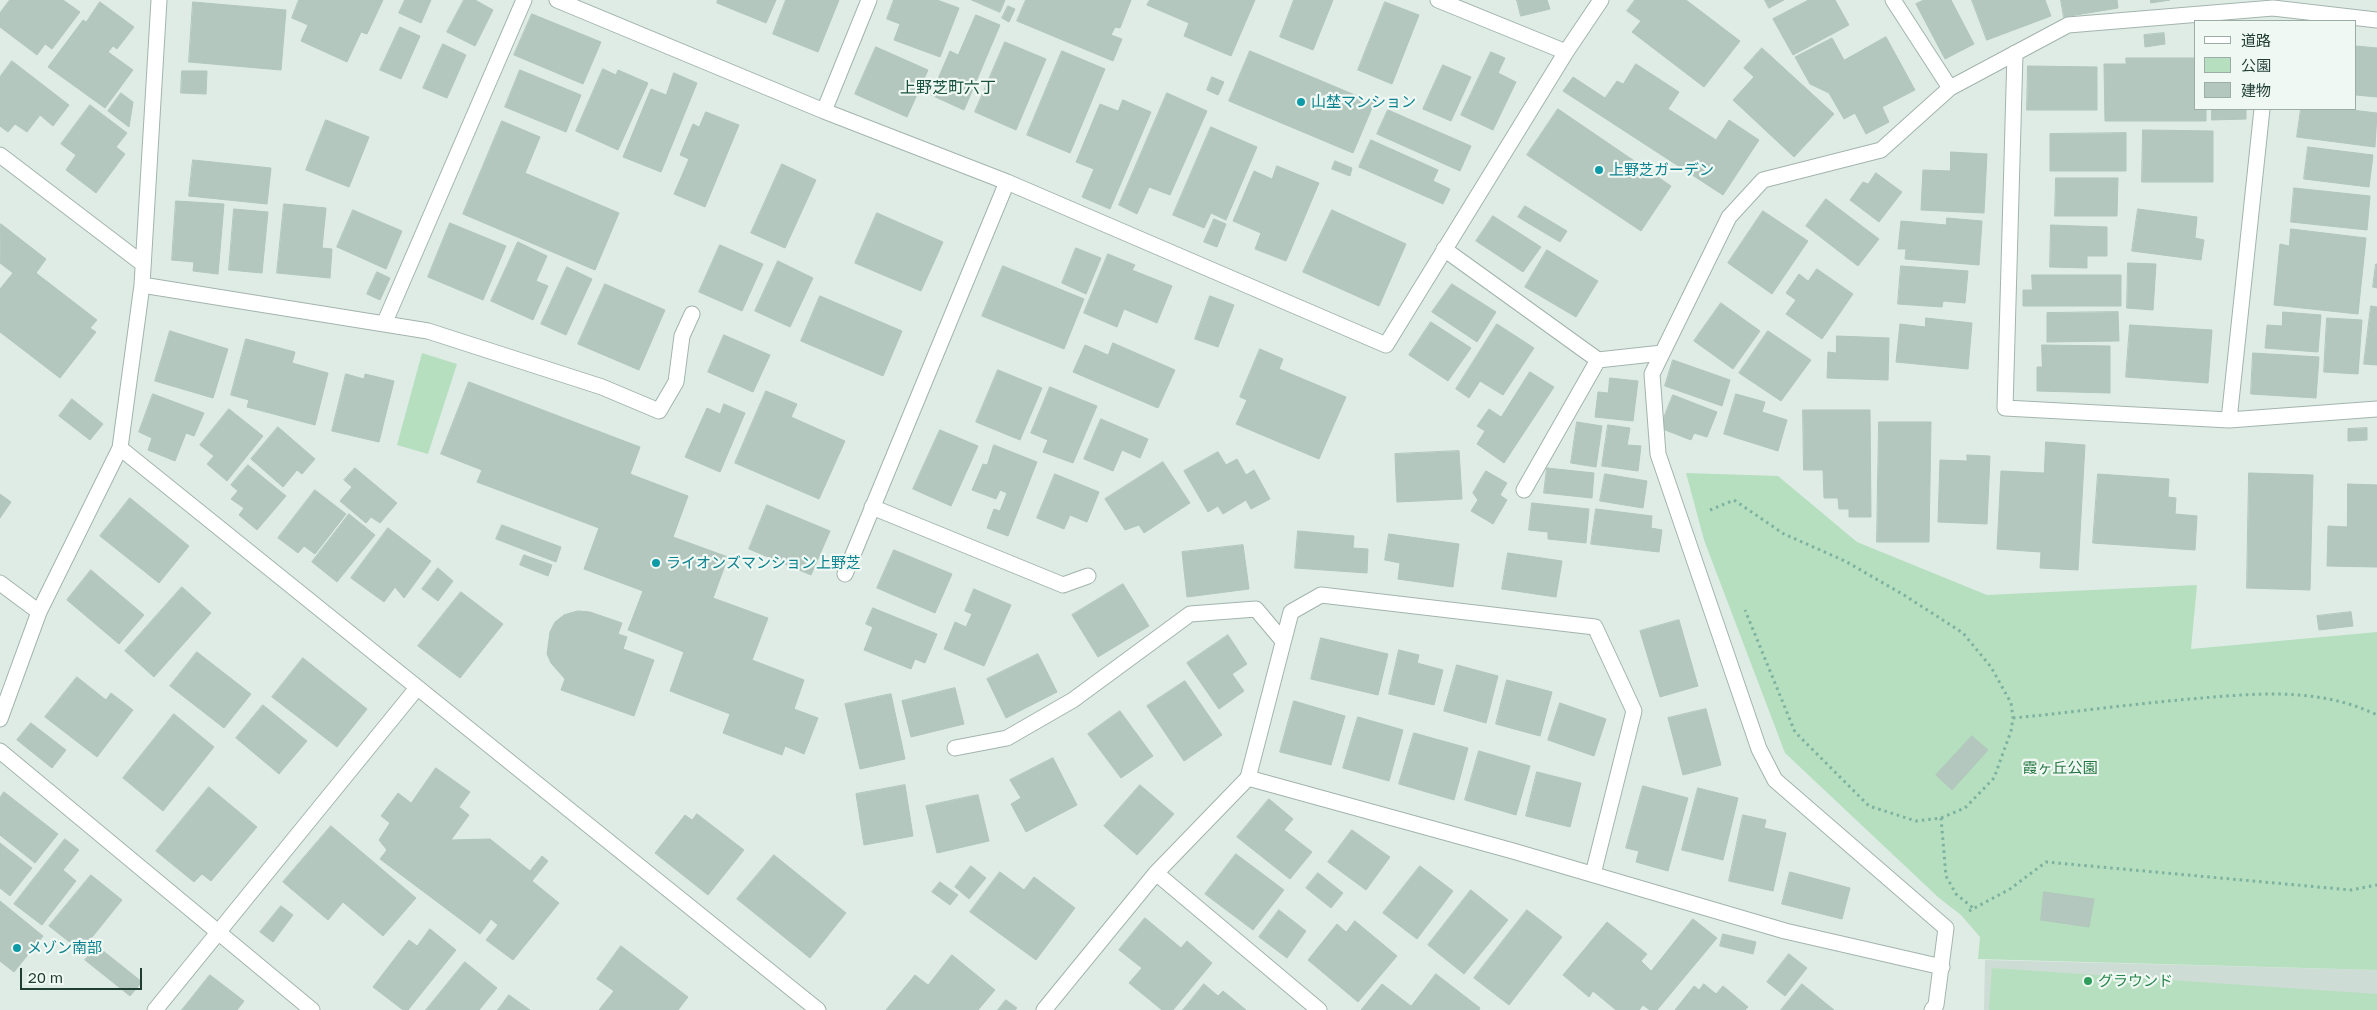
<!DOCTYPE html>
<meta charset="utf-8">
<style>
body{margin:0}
#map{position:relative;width:2377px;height:1010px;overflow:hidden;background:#dfece6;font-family:"Golos Text","Noto Sans JP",sans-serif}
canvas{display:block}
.legend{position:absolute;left:2194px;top:20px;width:162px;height:90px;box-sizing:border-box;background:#f0f8f3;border:1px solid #9cada7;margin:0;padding:6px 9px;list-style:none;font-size:15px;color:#1f3d34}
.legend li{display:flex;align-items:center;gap:10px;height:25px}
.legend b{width:25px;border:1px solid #9cada7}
.scale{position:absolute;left:20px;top:968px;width:122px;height:22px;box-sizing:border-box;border:2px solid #1f3d34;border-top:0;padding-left:6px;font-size:15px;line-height:18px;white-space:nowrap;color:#1f3d34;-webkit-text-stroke:4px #f0f8f3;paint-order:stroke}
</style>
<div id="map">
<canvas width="2377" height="1010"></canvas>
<ul class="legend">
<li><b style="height:6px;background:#fff"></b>道路</li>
<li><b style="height:14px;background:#b6dfbf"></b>公園</li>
<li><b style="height:14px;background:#b4c7be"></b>建物</li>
</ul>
<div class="scale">20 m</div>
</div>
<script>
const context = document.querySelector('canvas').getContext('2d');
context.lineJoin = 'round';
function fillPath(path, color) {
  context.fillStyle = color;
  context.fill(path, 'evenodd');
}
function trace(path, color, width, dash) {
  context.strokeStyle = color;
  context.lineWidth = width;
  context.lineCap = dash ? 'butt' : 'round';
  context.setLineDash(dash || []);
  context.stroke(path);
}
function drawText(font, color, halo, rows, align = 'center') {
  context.font = font + ' "Golos Text","Noto Sans JP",sans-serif';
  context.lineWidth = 4.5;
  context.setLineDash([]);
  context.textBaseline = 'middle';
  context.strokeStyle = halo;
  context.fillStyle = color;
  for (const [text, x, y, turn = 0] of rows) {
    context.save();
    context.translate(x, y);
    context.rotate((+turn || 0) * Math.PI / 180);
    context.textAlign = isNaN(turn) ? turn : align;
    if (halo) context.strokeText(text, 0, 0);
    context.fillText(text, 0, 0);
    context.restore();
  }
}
const built = new Path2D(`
 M1985,960L2377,970V1010H1984Z`);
const green = new Path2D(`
 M422,353L457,364L428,454L397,445Z
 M1686,473L1778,476L1857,542L1987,595L2197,585L2191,649L2377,632V970L1978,959L1980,937L1961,915L1939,898L1785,753L1704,540Z
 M1992,968L2377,994V1010H1989Z`);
const building = new Path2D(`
 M10,0H63L80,12L52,49L45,44L37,55L0,27V13Z
 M299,0H383L367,34L361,32L347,62L301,41L308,25L292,18Z
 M405,0H431L421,23L399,13Z
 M464,0H475L493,10L475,46L447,32Z
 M718,0H776L766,23L717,3Z
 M786,0H839L818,52L773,34Z
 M894,0H937L959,8L940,57L894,40L900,24L887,19Z
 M972,0H1005L1000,12Z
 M1026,0H1131L1120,28L1115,27L1111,35L1122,39L1113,61L1017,21Z
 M1150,0H1255L1231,56L1184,36L1189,23L1147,5Z
 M1294,0H1333L1313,50L1280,37Z
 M1517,0H1547L1550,9L1521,16Z
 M1635,0H1686L1740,41L1704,87L1632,32L1641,21L1627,11Z
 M1765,0H1784L1769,8Z
 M1809,0H1835L1849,25L1793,55L1773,19Z
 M1924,0H1951L1974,44L1945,59L1916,4Z
 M1972,0H2045L2051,16L1987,40Z
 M2061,0H2117L2118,8L2064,17Z
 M2151,0H2170L2151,3Z
 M100,2L134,27L117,49L113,46L108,52L133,70L105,108L48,67L83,20L86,22Z
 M193,2L286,10L281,70L189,62Z
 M1385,2L1419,15L1392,84L1358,70Z
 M1008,6L1015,9L1009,22L1002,18Z
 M532,14L601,42L583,84L514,55Z
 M976,15L1000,25L964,110L931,95L950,51L958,55Z
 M400,27L420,36L401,79L380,70Z
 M2164,33L2165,44L2145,47L2144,35Z
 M1886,37L1915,90L1882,107L1889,122L1866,134L1855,113L1844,119L1829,93L1810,84L1795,57L1832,38L1844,60Z
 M1005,42L1046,59L1016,130L975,112Z
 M443,44L466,55L447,98L423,88Z
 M2356,46L2377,48V97L2356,95Z
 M876,47L928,70L907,117L855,94Z
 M1762,48L1834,114L1794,157L1733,100L1754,77L1744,68Z
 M1062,51L1105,69L1070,153L1027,135Z
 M1250,51L1374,103L1353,153L1229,101Z
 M1491,52L1505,58L1498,73L1516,82L1493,130L1461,115Z
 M2126,58H2196V109H2206V121H2105L2104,64H2126Z
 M12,61L69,105L53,126L40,115L27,132L15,124L8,132L0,126V77Z
 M1636,64L1679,92L1668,109L1716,140L1729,120L1759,140L1723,195L1563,91L1573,77L1605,98L1617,81L1623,84Z
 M1443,65L1471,77L1451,121L1423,109Z
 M2028,66L2097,67V110H2027Z
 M603,69L616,75L618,70L648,83L618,150L576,131Z
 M520,70L581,95L566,132L505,107Z
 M182,71H207L206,94L181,93Z
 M674,73L697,83L661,172L623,157L651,89L666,95Z
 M1212,77L1224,82L1218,95L1207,90Z
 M121,93L133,102L129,127L108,111Z
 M1167,93L1207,111L1170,195L1149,187L1137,214L1119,205Z
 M1123,100L1151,112L1110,209L1082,197L1094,169L1076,162L1100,104L1118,111Z
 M90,105L127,133L116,147L125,154L96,193L66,170L76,155L61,144Z
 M1558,109L1671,186L1641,231L1527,155Z
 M2212,109H2246V119L2212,120Z
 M2301,109H2343L2377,113L2375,147L2297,137Z
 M1388,110L1471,146L1460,171L1377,134Z
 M706,112L739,125L705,207L674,194L689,159L680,155L693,124L699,127Z
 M326,120L369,137L349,187L306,170Z
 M502,121L540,137L525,173L619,213L595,270L463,214Z
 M1211,127L1257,147L1226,220L1211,213L1204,228L1173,215Z
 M2143,130L2213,131V182H2142Z
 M2126,133V171H2050V134Z
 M1371,140L1438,170L1433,181L1450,189L1443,204L1359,167Z
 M2308,147L2373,155L2369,187L2304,179Z
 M1951,152L1987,154L1984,213L1921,210L1923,170L1950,171Z
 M193,160L271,168L267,204L189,196Z
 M1335,161L1352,168L1350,176L1332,169Z
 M782,164L816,180L785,248L751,233Z
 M1277,166L1319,183L1286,261L1255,249L1261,233L1233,221L1254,171L1272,179Z
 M1876,173L1902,192L1879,222L1850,200L1863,182L1868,184Z
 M2056,178H2118L2117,216H2055Z
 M2294,188L2370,196L2367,230L2291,222Z
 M1826,199L1879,239L1858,266L1806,226Z
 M176,201L224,204L218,274L193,271L194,262L172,260Z
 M284,204L326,208L322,248L332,249L330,278L277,273Z
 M1525,206L1567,231L1560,242L1518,217Z
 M234,209L268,212L262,273L229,270Z
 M2138,209L2197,217L2195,238L2204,240L2201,260L2132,251Z
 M353,210L402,231L386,269L337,247Z
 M1332,210L1406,244L1379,306L1303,272Z
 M1763,211L1808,241L1772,294L1728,263Z
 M877,213L943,242L921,291L855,263Z
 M1493,216L1541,247L1523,272L1476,241Z
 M1947,218L1982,221L1979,265L1905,259L1906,249H1898L1901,221L1946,225Z
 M1214,219L1226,224L1217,247L1204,242Z
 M450,223L506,246L483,300L428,277Z
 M1,224L46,259L36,273L97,320L90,328L96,332L60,378L0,332V289L13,273L0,263Z
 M2051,225L2107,227V256H2087V268L2050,267Z
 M2291,229L2366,238L2358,314L2274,305L2280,244L2289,246Z
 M518,242L547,256L536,281L548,286L533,320L491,301Z
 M720,245L763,264L742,311L699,292Z
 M1076,248L1101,258L1086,294L1062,283Z
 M1547,250L1598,281L1576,317L1525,287Z
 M1108,254L1135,265L1132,270L1172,286L1157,323L1124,309L1117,327L1084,313Z
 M778,261L813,278L790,327L755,311Z
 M2128,263L2156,264L2153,310L2127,308Z
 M2376,264H2377V288L2373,287Z
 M1003,266L1084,299L1064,349L982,316Z
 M1901,266L1968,271L1965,303L1943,301L1942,307L1898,304Z
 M567,267L592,279L566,335L541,324Z
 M1817,269L1853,294L1822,339L1786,314L1796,300L1786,293L1799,274L1808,281Z
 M377,272L390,278L380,300L367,294Z
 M2032,275H2121V306H2023V290H2032Z
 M605,284L665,310L639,370L578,344Z
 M1452,284L1496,312L1477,342L1432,312Z
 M820,296L902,331L883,376L801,341Z
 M1210,296L1234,305L1218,347L1195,339Z
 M1721,303L1760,331L1733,369L1694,341Z
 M2371,306L2377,307V365L2364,364Z
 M2118,312L2119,341L2047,342V313Z
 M2283,312L2321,315L2318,352L2265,348L2267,325L2282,326Z
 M1926,318L1972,323L1968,369L1896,362L1900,324L1925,327Z
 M2327,318L2362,320L2358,374L2324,372Z
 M1431,322L1471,348L1448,381L1409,355Z
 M1497,324L1534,348L1503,395L1480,381L1469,398L1456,389Z
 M2130,325L2212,330L2208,383L2126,377Z
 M170,331L228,349L213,398L155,381Z
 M1768,331L1811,360L1781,401L1739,373Z
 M724,335L770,355L753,392L708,372Z
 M1837,336L1889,338L1888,380L1827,378L1828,352L1836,353Z
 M246,339L295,352L292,363L328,373L315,425L247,407L249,400L231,395Z
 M1113,343L1175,370L1158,408L1073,372L1085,345L1108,355Z
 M2042,345L2110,346V393L2037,391V367H2042Z
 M1260,349L1283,359L1279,369L1346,397L1319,459L1236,424L1247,400L1240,397Z
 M2253,353L2319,357L2316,398L2251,394Z
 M1673,360L1730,380L1722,406L1665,386Z
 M998,370L1042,388L1020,440L976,422Z
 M1530,372L1554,387L1504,463L1477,444L1485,431L1477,426L1489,409L1501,417Z
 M346,374L364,379L365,374L394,381L379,442L332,431Z
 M1610,378L1638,381L1633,421L1595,417L1598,392L1608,393Z
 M469,382L640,447L630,474L688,496L673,537L728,557L713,598L768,618L752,660L804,680L794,709L818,718L804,754L785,746L782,755L723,733L730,714L670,691L684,652L628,630L643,591L584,569L599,528L477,482L482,470L441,454Z
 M1050,387L1097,406L1073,463L1043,452L1048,440L1031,433Z
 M766,391L797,404L791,417L845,441L819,499L735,463Z
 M153,394L204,413L194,436L186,433L175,461L148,450L152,438L139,432Z
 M1736,394L1765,402L1762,412L1787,420L1778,451L1724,434Z
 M1673,395L1717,412L1707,437L1694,433L1691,440L1660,428Z
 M72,399L103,424L90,440L59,416Z
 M724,404L745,413L720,472L685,457L707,408L720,414Z
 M229,409L263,436L227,481L207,464L214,456L200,445Z
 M1803,410H1870L1871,517H1849V509H1839L1838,498H1824L1823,470H1804Z
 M1101,419L1148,439L1140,458L1122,450L1113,471L1084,459Z
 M1577,422L1602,426L1596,467L1571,463Z
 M1879,422H1931L1929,542H1877Z
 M1608,425L1630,428L1627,445L1641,446L1638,471L1602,466Z
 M278,427L315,459L302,474L297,470L283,487L251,459Z
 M2367,428V440L2348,441V429Z
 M940,430L978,446L951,506L913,489Z
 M2046,442L2085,445L2078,570L2040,568L2041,552L1997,549L2001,471L2044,473Z
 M994,445L1037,462L1008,536L987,528L994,509L1000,511L1007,493L1000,490L996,499L972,490L983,464L987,465Z
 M1459,451L1462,499L1397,502L1395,454Z
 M1218,452L1226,465L1237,459L1246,475L1254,470L1270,499L1251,509L1246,500L1223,514L1218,506L1208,512L1184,471Z
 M1967,455L1990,456L1987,524L1938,522L1940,460L1967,461Z
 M1163,462L1190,503L1144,533L1139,525L1125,530L1105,499Z
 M248,465L286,496L257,530L239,515L244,508L231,499L238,491L231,485Z
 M355,468L397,503L380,523L371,517L366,523L340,501L352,487L344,480Z
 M1547,468L1594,473L1592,498L1544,493Z
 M1486,471L1507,483L1500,495L1507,500L1493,524L1471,511L1478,500L1473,493Z
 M2249,473L2313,475L2310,590L2247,588Z
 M1055,474L1099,492L1087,522L1070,515L1064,529L1037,518Z
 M1605,474L1647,481L1643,508L1600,501Z
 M2098,474L2169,479L2168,497L2176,498L2175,514L2197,516L2195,550L2093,543Z
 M2348,484L2377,485V567L2327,566L2328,526L2347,527Z
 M315,490L346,514L315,554L304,546L298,553L278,538Z
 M0,494L11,502L0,518Z
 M130,498L189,546L159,583L100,536Z
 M1532,503L1589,509L1586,543L1548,539V532L1529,530Z
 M767,505L830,531L811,575L749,549Z
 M1596,509L1652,516L1651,528L1662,530L1659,552L1591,544Z
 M349,514L375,535L337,582L312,562Z
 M502,525L561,547L556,562L496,539Z
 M388,528L431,561L404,598L395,587L384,602L351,578Z
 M1298,531L1354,536L1353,548L1368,549L1367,573L1295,568Z
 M1389,534L1459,544L1453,587L1398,579L1400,563L1385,560Z
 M1243,545L1249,589L1187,597L1182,552Z
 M894,550L952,574L935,613L877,588Z
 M1508,553L1562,561L1556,597L1502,589Z
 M524,555L552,565L548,576L520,565Z
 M438,568L453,581L438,601L422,589Z
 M91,570L144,615L119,644L67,600Z
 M1123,584L1149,626L1098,657L1072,615Z
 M182,587L211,613L154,677L125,651Z
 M974,589L1011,605L984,666L944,649L955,622L966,627L972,614L965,611Z
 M461,592L503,624L460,678L418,646Z
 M873,608L937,634L925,663L915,659L911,669L864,650L873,627L866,624Z
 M578,611L590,612L622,623L618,634L627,637L623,649L654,660L634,716L561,690L565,679L551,663L547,654L550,632L555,622L564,615Z
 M2351,612L2353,626L2319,630L2317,616Z
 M1679,620L1698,686L1660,697L1640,631Z
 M1228,635L1247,664L1232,674L1244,691L1219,709L1187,663Z
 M1321,638L1388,654L1378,695L1311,679Z
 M1399,650L1419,655L1417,663L1443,670L1434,705L1389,694Z
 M197,652L251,694L224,728L170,686Z
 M1038,654L1057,692L1006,718L987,679Z
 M303,658L367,709L337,747L272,697Z
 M1457,665L1498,676L1486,723L1444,711Z
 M77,677L106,700L111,693L133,710L97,757L45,717Z
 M1507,680L1552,692L1540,736L1496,724Z
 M1185,681L1222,735L1184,761L1147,706Z
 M955,688L964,724L911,737L902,701Z
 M891,694L905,759L860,769L845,704Z
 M1294,701L1345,716L1331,765L1280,752Z
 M1560,703L1606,719L1594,756L1548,740Z
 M263,705L307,741L279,774L236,738Z
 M1706,709L1721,765L1683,775L1668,718Z
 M1120,711L1153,756L1121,778L1088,734Z
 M174,714L214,747L163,811L123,778Z
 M1358,717L1403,730L1389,781L1343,768Z
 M31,723L66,750L52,768L17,740Z
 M1414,733L1468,748L1454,800L1399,784Z
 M1972,736L1988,750L1952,790L1936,775Z
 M1479,751L1530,766L1516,815L1465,800Z
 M1053,758L1077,805L1026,832L1011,804L1021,798L1010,780Z
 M436,768L470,792L459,807L469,815L451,840L490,839L530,871L542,856L548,861L532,881L559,903L513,960L486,940L498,925L491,919L480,934L380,859L387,850L379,840L390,823L381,816L398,793L411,803Z
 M1537,772L1581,783L1570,827L1526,816Z
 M905,785L913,836L864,845L856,794Z
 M1140,785L1174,814L1137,855L1104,826Z
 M1643,786L1688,798L1668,871L1636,862L1639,851L1626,848Z
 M209,787L257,827L211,881L202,874L194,882L156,851Z
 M1698,788L1738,798L1723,860L1682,850Z
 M4,792L58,834L35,863L0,835V798Z
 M978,795L989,841L937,853L926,806Z
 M1269,799L1293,819L1284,830L1312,852L1290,879L1237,837Z
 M697,814L744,850L708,895L655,853L685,815L692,820Z
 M1743,815L1766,820L1764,828L1786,833L1773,891L1729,881Z
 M331,826L416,898L383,936L343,902L328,920L283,882Z
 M1352,830L1390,857L1366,890L1328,862Z
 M65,839L79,850L63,870L76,881L42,925L14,904Z
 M0,843L32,868L10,896L0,888Z
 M1236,854L1284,890L1253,930L1205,894Z
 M774,855L846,913L810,958L737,899Z
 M971,866L986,878L969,899L955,887Z
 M1420,866L1453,891L1417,939L1383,913Z
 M1000,872L1024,890L1034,877L1075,908L1036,960L970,912Z
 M1790,872L1850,888L1842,919L1782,904Z
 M1318,873L1343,893L1331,908L1306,888Z
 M91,875L122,900L81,951L49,926Z
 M940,882L958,895L950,905L932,892Z
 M1471,890L1508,920L1464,974L1428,945Z
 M2044,892L2094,899L2089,927L2041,920Z
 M0,901L43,936L14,972L0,961Z
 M281,906L293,915L273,942L260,932Z
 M1279,910L1306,931L1287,958L1259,937Z
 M1527,910L1562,937L1509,1005L1474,978Z
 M1145,918L1181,948L1187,941L1212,963L1173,1010H1162L1129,983L1142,968L1119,950Z
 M1693,919L1717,938L1657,1010H1650L1643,1005L1639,1010H1616L1593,991L1589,997L1563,975L1607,922L1647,954L1641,961L1651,971Z
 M1355,921L1397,956L1358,1002L1308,960L1337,924L1346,932Z
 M430,929L456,950L408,1010H403L373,987L409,940L417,946Z
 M1723,934L1756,942L1753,954L1720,946Z
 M97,946L142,982L130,996L85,960Z
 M621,946L688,997L678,1010H599L614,991L597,979Z
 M1789,954L1807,968L1785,996L1767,982Z
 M952,955L995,990L978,1010H886L915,975L928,985Z
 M465,962L497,988L479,1010H426Z
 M1436,974L1480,1008L1479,1010H1361L1382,984L1411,1006Z
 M210,975L244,1001L237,1010H182Z
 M1204,984L1218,996L1223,991L1246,1010H1183Z
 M1704,984L1716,994L1723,986L1748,1007L1745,1010H1675L1694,986L1699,990Z
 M1802,984L1834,1010H1781Z
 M509,995L530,1010H498Z
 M1006,1000L1017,1008L1015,1010H998Z`);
const path = new Path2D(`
 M1710,510L1734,500L1784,534L1845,561L1904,595L1963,633L1991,667L2011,703L2013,718L2011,731L1994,778L1965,808L1941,818L1916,821L1869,806L1795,732L1745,610
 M2013,718C2076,712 2139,703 2202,698C2260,693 2322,688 2377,715
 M1941,818L1946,876L1956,894L1973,908
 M1969,911L2010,889L2046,862L2351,890L2377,885`);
const lane = new Path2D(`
 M955,748L1007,738L1073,700L1190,614L1256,609L1283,641
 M1248,778L1291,612L1321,595L1595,627L1634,711L1593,874`);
const street = new Path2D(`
 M557,0L824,111L1007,182L1386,345L1566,52L1601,0
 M1438,0L1566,52
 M1893,0L1950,88
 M2015,53L2005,408L2229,420L2377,409
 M824,111L869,0
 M0,155L143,264
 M1444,249L1598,360
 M142,285L428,331L602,387L659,411L676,382L682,336L692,314
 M384,324L524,0
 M2229,420L2262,109
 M120,448L818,1010
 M1524,490L1598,360L1662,353
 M872,507L1063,585L1088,576
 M845,574L1007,182
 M0,583L39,612
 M0,719L39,612L120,448L142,285L159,0
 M0,751L312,1010
 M1156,873L1319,1010
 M155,1010L417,688
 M1044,1010L1156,873L1248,778L1513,851L1785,931L1942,967
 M1932,1010L1936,1005L1946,928L1775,780L1759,749L1658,454L1652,374L1729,217L1763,180L1881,150L1950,88L2068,25L2273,8L2377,20`);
const markers = [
 [1301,102,5,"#0f9aa8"],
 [1599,170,5,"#0f9aa8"],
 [656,563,5,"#0f9aa8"],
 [17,948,5,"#0f9aa8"],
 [2088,981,5,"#2e9e5b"]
];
const cultureNames = [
 ["山埜マンション",1311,102],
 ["上野芝ガーデン",1609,170],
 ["ライオンズマンション上野芝",666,563],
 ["メゾン南部",27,948]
];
const parkNames = [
 ["霞ヶ丘公園",2060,768]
];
const leisureNames = [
 ["グラウンド",2098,981]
];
const neighbourhoodNames = [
 ["上野芝町六丁",948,88]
];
fillPath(built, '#cddcd4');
fillPath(green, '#b6dfbf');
fillPath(building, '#b4c7be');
trace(building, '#b1c6bc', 1);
trace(lane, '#a2b4ad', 17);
trace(street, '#a2b4ad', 17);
trace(path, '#7cb29f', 3, [2.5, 4]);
trace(lane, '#fff', 15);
trace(street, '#fff', 15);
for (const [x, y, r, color] of markers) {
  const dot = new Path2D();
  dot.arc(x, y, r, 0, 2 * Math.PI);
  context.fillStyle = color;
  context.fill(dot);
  trace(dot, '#f0f8f3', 2);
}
drawText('15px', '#0d838f', '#f0f8f3', cultureNames, 'left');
drawText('15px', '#257742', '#f0f8f3', parkNames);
drawText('15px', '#27864d', '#f0f8f3', leisureNames, 'left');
drawText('16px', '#195141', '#f0f8f3', neighbourhoodNames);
</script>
